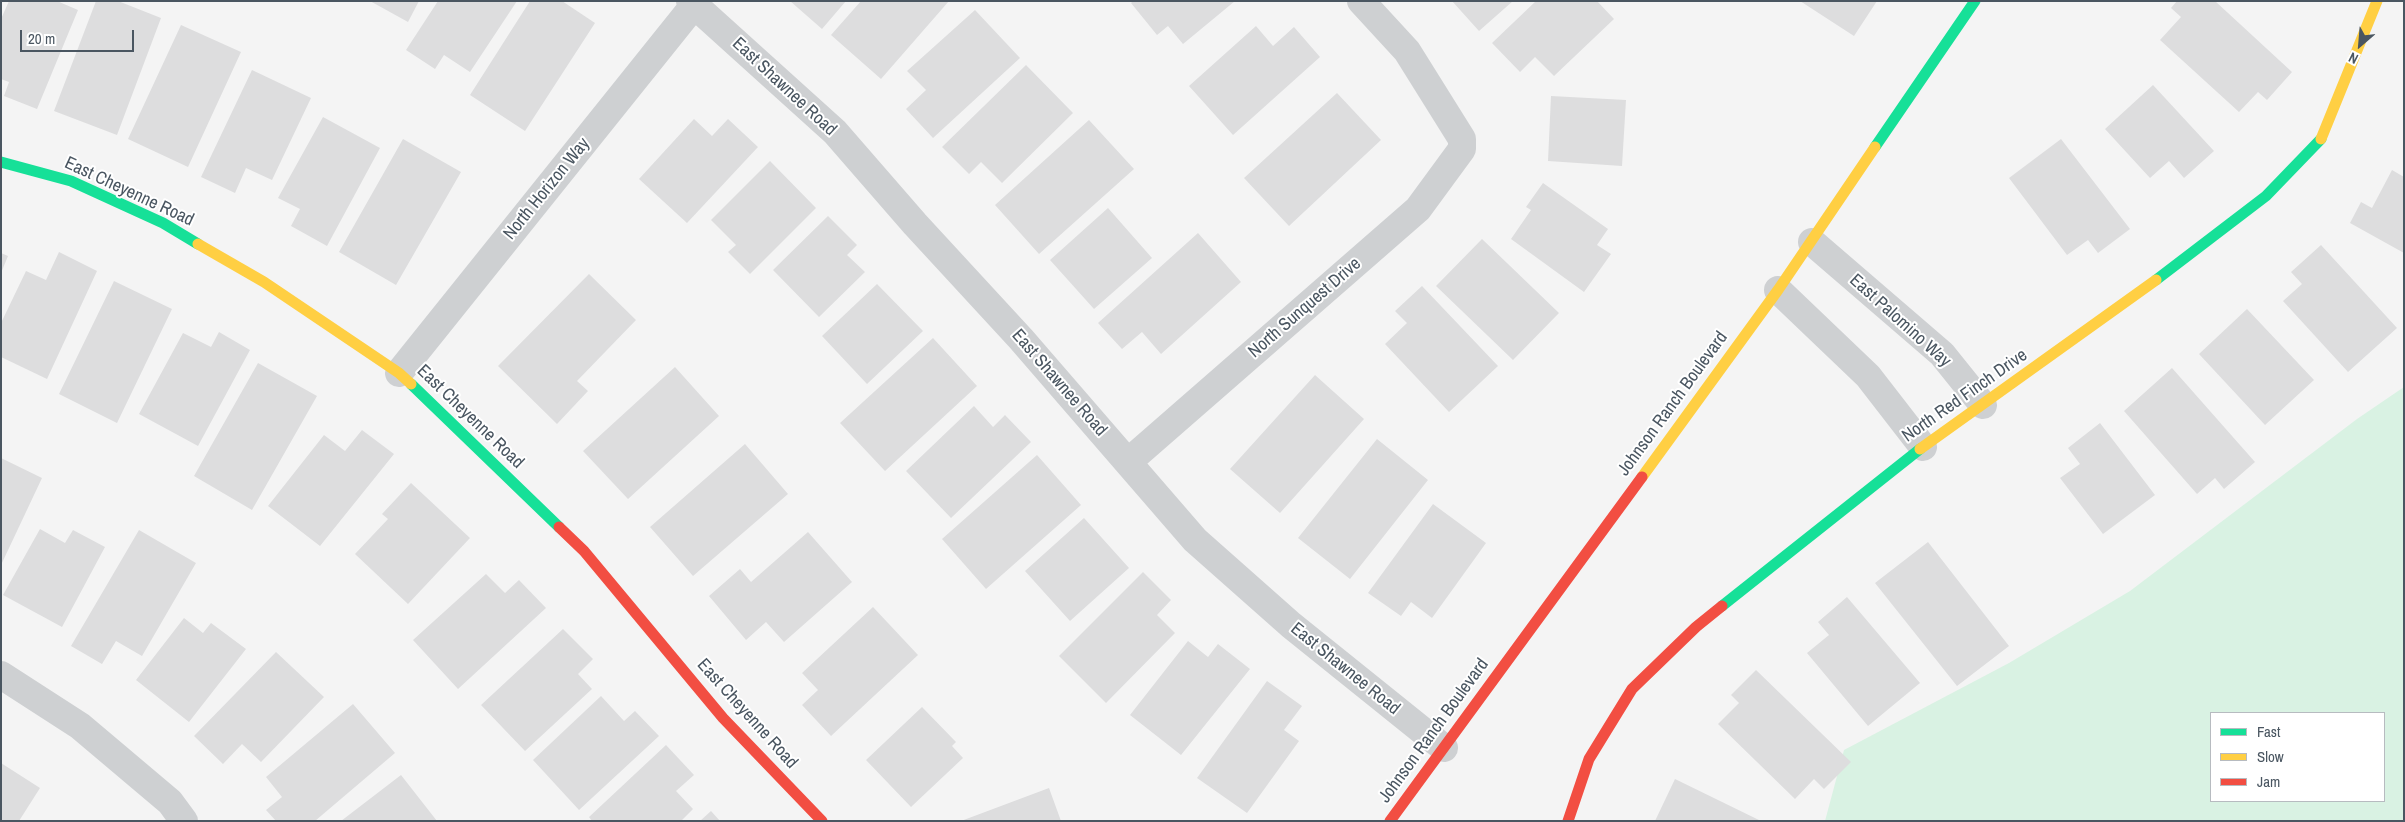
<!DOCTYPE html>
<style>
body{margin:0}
#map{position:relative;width:2405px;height:822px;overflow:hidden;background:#f4f4f4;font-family:"Archivo Narrow",sans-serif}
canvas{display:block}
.frame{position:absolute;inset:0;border:2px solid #4a5661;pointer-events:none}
.legend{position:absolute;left:2210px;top:712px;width:175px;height:90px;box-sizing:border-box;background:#fff;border:1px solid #b7bbc0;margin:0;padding:6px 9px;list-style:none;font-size:15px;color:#4a5661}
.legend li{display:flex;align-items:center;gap:10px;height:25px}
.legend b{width:25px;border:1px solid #b7bbc0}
.north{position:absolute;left:2335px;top:20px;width:50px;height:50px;-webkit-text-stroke:4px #fff;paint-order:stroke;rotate:207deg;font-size:14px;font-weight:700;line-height:20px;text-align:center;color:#4a5661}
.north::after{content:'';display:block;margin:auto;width:18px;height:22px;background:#4a5661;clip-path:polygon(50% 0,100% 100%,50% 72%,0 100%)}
.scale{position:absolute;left:20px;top:30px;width:114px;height:22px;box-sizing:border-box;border:2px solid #4a5661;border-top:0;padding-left:6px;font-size:15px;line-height:18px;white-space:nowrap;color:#4a5661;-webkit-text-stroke:4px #fff;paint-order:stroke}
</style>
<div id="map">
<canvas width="2405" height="822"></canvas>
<div class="frame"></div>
<ul class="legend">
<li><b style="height:6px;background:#16e098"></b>Fast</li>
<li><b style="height:6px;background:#ffcf43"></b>Slow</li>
<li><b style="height:6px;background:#f24e42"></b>Jam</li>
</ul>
<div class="north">N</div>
<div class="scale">20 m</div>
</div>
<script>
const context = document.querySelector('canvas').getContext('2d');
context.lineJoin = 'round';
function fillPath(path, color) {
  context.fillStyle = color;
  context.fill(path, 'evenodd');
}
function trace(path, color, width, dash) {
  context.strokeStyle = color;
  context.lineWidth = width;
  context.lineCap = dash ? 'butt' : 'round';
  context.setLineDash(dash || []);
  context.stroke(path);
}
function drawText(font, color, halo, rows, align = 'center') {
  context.font = font + ' "Archivo Narrow",sans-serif';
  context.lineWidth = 4;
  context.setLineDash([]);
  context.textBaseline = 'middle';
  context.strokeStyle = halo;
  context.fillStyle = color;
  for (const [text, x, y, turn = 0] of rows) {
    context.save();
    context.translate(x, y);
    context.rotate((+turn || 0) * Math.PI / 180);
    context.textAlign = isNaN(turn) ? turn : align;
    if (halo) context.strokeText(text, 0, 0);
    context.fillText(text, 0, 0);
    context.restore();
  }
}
const green = new Path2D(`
 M2404,387V821H1825L1844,750L2009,663L2130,591L2357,419ZM2211,713H2384V801H2211Z`);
const building = new Path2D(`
 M9,1H57L78,10L37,109L4,96L9,82L1,79V19Z
 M96,1H118L161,18L117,135L54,111Z
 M370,1H419L408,22Z
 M438,1H517L470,72L444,55L435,69L406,50Z
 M530,1H562L595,23L525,131L470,95Z
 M790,1H846L822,29Z
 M861,1H949L881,79L831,35Z
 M1133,1H1235L1183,44L1168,26L1157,35L1131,3Z
 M1452,1H1513L1479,31Z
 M1536,1H1597L1614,19L1554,76L1535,57L1520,72L1492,43Z
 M1800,1H1877L1854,36Z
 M2177,1H2215L2292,72L2267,100L2258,92L2239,112L2160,40L2181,17L2171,8Z
 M975,10L1020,58L933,138L906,109L926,90L907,71Z
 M181,25L241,52L188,167L128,139Z
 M1256,26L1273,46L1294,27L1320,57L1233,135L1189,86Z
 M1026,65L1073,113L1002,183L981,162L969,174L942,147Z
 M252,70L311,98L272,180L246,168L235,193L201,177Z
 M2153,85L2214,151L2184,178L2169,161L2150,178L2105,129Z
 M1337,93L1381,140L1289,226L1244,178Z
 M1551,96L1626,100L1622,166L1548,161Z
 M323,117L380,148L327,246L291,226L300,209L278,198Z
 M694,119L712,136L728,119L758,147L687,223L639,179Z
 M1089,120L1134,169L1039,254L995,205Z
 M403,139L461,172L396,285L339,252Z
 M2061,139L2130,229L2098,253L2088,240L2067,255L2009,178Z
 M770,161L816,208L750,274L728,252L736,245L711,220Z
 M2392,170L2404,177V253L2350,223L2361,202L2372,208Z
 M1543,183L1608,229L1597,245L1611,254L1584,292L1511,239L1531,210L1526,207Z
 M1108,208L1152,258L1094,309L1050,260Z
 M828,216L857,245L847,255L865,272L819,317L773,270Z
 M1198,233L1241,282L1161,354L1142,332L1122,349L1098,323Z
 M1482,239L1559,313L1513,360L1436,286Z
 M2321,245L2397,328L2348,372L2283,301L2302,284L2291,272Z
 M59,252L97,271L47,379L1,357V323L26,271L46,280Z
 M1,253L8,256L1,273Z
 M589,274L636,320L577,381L588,391L557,424L498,366Z
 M114,281L172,309L117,423L59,394Z
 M877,284L923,331L867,384L822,336Z
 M1422,286L1498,366L1449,412L1385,344L1407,323L1395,311Z
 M2247,309L2314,380L2265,425L2199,354Z
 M219,332L250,350L198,446L139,414L183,333L211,347Z
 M933,338L977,386L885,471L840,423Z
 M258,363L317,396L252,510L194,476Z
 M675,367L719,416L628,499L583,451Z
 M2172,368L2255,462L2224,489L2215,478L2197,494L2124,411Z
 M1315,375L1364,419L1280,513L1230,469Z
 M974,406L993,427L1005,415L1031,442L951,518L906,471Z
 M2100,423L2155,495L2103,534L2060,478L2080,464L2068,448Z
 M362,430L394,454L320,546L268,506L324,435L345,451Z
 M1377,439L1428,480L1350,579L1298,538Z
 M745,444L788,494L693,576L650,527Z
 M1037,455L1081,505L986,589L942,539Z
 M1,458L42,478L1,565Z
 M411,483L470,538L408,604L355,554L388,519L382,514Z
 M1433,504L1486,543L1432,618L1411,602L1401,616L1368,593Z
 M1084,518L1129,568L1070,621L1025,571Z
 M40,529L65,543L73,530L105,547L62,627L3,595Z
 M139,530L196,563L142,656L116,641L102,664L71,646Z
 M808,532L852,582L784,642L766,622L746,640L709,596L740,569L751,582Z
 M1928,542L2009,646L1957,686L1875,583Z
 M1143,572L1171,600L1157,615L1175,633L1106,703L1059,656Z
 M486,574L505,593L519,580L546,608L458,689L413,640Z
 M1847,597L1920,683L1868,726L1807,653L1829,635L1818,622Z
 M873,607L918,655L831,736L802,705L818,690L802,673Z
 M184,618L203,633L211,623L246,649L189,722L136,680Z
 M563,629L593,659L578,674L592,689L525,751L481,705Z
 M1188,641L1208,657L1218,644L1250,669L1181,755L1130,715Z
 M276,652L324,697L261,762L242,744L223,764L194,736Z
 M1756,670L1851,762L1824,789L1814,779L1795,799L1718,724L1739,703L1731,695Z
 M1267,681L1302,706L1284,730L1299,741L1247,813L1197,778Z
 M601,696L624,721L635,711L659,736L579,810L533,760Z
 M353,704L395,753L315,821H276L266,810L282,797L266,777Z
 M922,707L956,742L952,746L963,758L911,807L866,760Z
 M666,745L694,775L676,791L693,809L681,821H592L589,817Z
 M1,763L40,788L19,821H1Z
 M401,775L437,821H341Z
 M1675,779L1761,821H1655Z
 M1049,788L1061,821H961Z
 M711,811L720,821H700Z`);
const street = new Path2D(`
 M690,1L835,132L915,224L1021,339L1195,540L1291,625L1444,748
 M1812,242L1942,354L1983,405
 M1778,290L1868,376L1923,447
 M399,373L695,4
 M1128,462L1418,209L1462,149V139L1407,51L1361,1
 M1,675L80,726L170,802L184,821`);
const fast = new Path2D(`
 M1875,147L1975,1
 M1,162L71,181L163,223L198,244
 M2156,280L2266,196L2321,139
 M411,384L559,527
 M1722,606L1920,449`);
const slow = new Path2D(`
 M2321,139L2377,1
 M198,244L264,282L399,373L411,384
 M1920,449L2156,280
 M1642,477L1778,290L1875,147`);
const jam = new Path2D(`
 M559,527L584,551L723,718L822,821
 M1390,821L1642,477
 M1568,821L1589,759L1632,689L1696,627L1722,606`);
const streetNames = [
 ["East Shawnee Road",784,87,43],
 ["North Horizon Way",547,189,-51],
 ["East Cheyenne Road",129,192,25],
 ["North Sunquest Drive",1305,308,-41],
 ["East Palomino Way",1900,321,42],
 ["East Shawnee Road",1059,383,49],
 ["North Red Finch Drive",1965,396,-35],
 ["Johnson Ranch Boulevard",1673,404,-54],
 ["East Cheyenne Road",470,417,44],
 ["East Shawnee Road",1345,669,39],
 ["East Cheyenne Road",747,714,48],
 ["Johnson Ranch Boulevard",1434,731,-54]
];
fillPath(green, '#d9f2e3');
fillPath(building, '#ddddde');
trace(street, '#ced0d2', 28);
trace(fast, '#16e098', 11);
trace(slow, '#ffcf43', 11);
trace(jam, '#f24e42', 11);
drawText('18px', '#4a5661', '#fff', streetNames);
</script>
